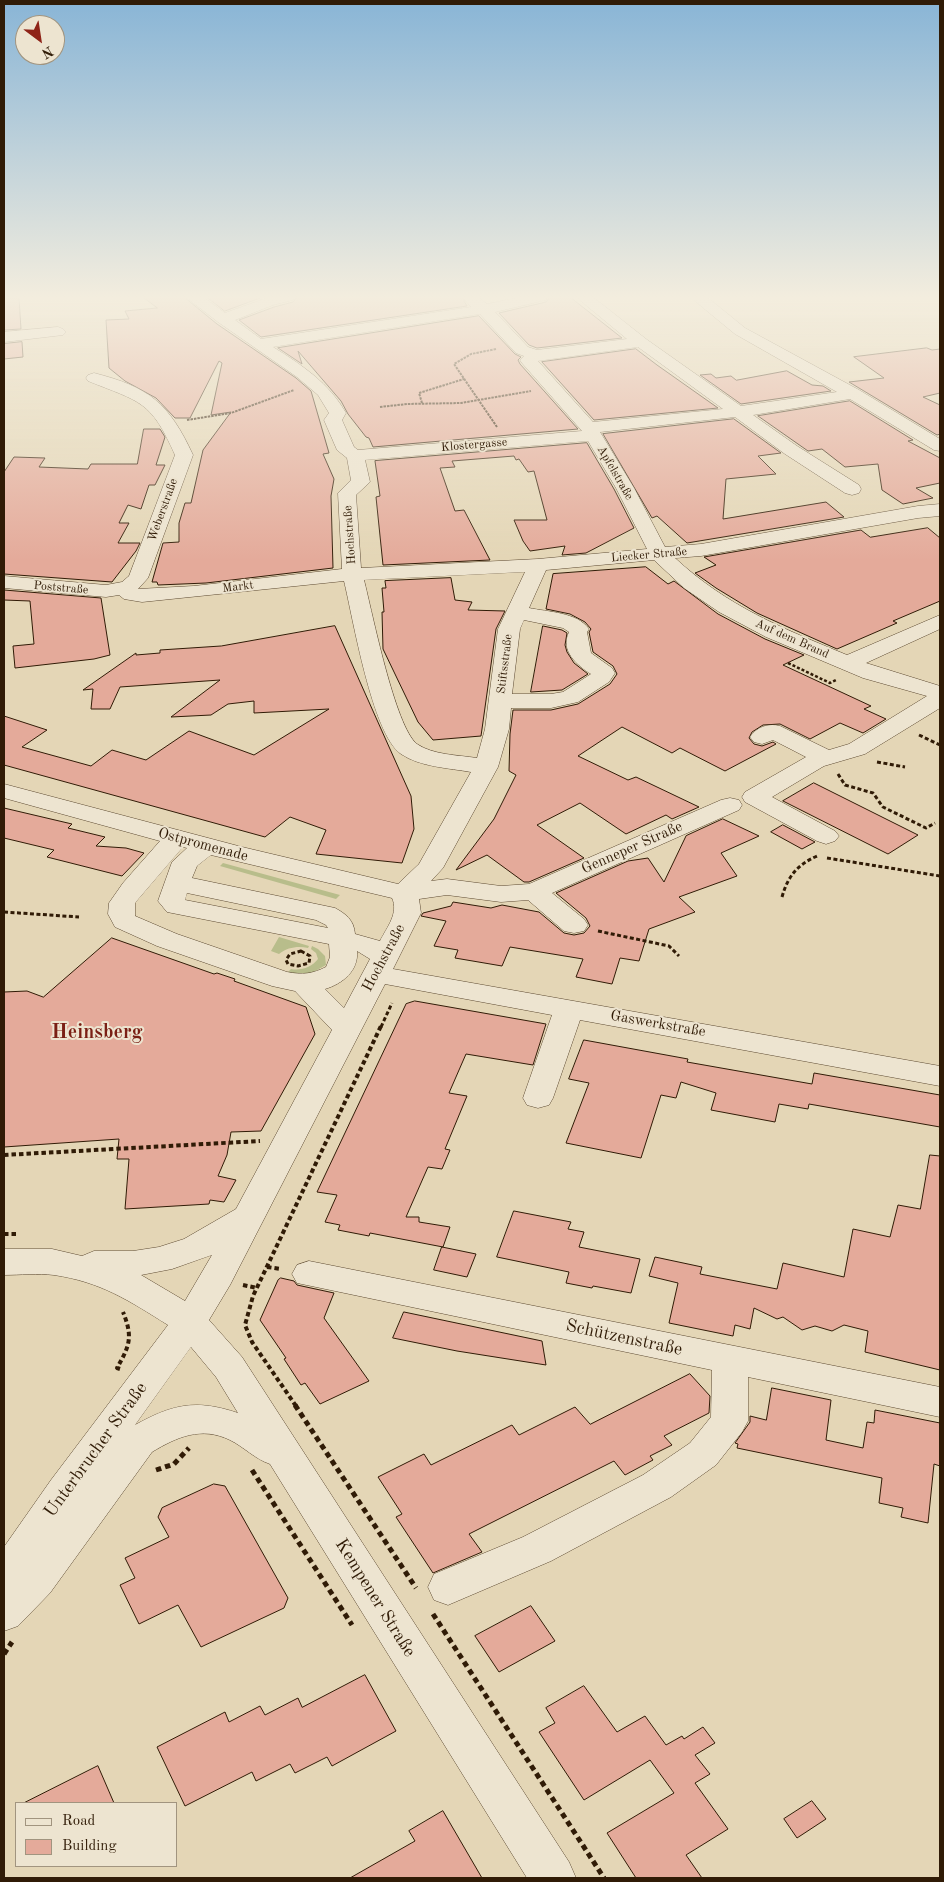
<!DOCTYPE html>
<meta charset="utf-8">
<style>
body{margin:0}
#map{position:relative;width:944px;height:1882px;overflow:hidden;background:#e4d6b6;font-family:"Old Standard TT",serif}
canvas{display:block}
.frame{position:absolute;inset:0;border:5px solid #301b06;pointer-events:none}
.legend{position:absolute;left:15px;top:1802px;width:162px;height:65px;box-sizing:border-box;background:#ede4d0;border:1px solid #a1947f;margin:0;padding:6px 9px;list-style:none;font-size:15px;color:#301b06}
.legend li{display:flex;align-items:center;gap:10px;height:25px}
.legend b{width:25px;border:1px solid #a1947f}
.north{position:absolute;left:15px;top:15px;width:50px;height:50px;box-sizing:border-box;background:#ede4d0;border:1px solid #a1947f;border-radius:50%;rotate:149deg;font-size:14px;font-weight:700;line-height:20px;text-align:center;color:#301b06}
.north::after{content:'';display:block;margin:auto;width:18px;height:22px;background:#8f2418;clip-path:polygon(50% 0,100% 100%,50% 72%,0 100%)}
</style>
<div id="map">
<canvas width="944" height="1882"></canvas>
<div class="frame"></div>
<ul class="legend">
<li><b style="height:6px;background:#ede4d0"></b>Road</li>
<li><b style="height:14px;background:#e4aa9a"></b>Building</li>
</ul>
<div class="north">N</div>
</div>
<script>
const context = document.querySelector('canvas').getContext('2d');
context.lineJoin = 'round';
function fillPath(path, color) {
  context.fillStyle = color;
  context.fill(path, 'evenodd');
}
function trace(path, color, width, dash) {
  context.strokeStyle = color;
  context.lineWidth = width;
  context.lineCap = dash ? 'butt' : 'round';
  context.setLineDash(dash || []);
  context.stroke(path);
}
function drawText(font, color, halo, rows, align = 'center') {
  context.font = font + ' "Old Standard TT",serif';
  context.lineWidth = 4;
  context.setLineDash([]);
  context.textBaseline = 'middle';
  context.strokeStyle = halo;
  context.fillStyle = color;
  for (const [text, x, y, turn = 0] of rows) {
    context.save();
    context.translate(x, y);
    context.rotate((+turn || 0) * Math.PI / 180);
    context.textAlign = isNaN(turn) ? turn : align;
    if (halo) context.strokeText(text, 0, 0);
    context.fillText(text, 0, 0);
    context.restore();
  }
}
const green = new Path2D(`
 M223,863L340,895L336,899L220,866Z
 M279,937L309,946L308,948C298,946 288,947 279,954L271,951Z
 M312,946L318,949L325,956L326,965L310,974H286L291,969C301,971 312,967 318,959L316,953L311,949Z`);
const building = new Path2D(`
 M143,297H184L217,324L296,378L311,391L329,453L323,454L334,479L331,496L333,568L206,583L158,585L157,582H152L163,543L179,542V523L185,503H191L203,450L231,412L211,415L222,363L219,361L190,418H175L156,398L125,381L109,368L106,320L129,319L125,311L157,308Z
 M207,297H263L225,311Z
 M297,297H464V301L467,306L261,337L239,320L274,307L293,302Z
 M550,297H570L622,338L537,348L529,345L499,313L546,302Z
 M4,298H19L21,329L4,330Z
 M479,316L515,354L521,357L518,360L520,364L578,429L373,447L369,438L366,437L348,414L341,401L298,351L302,364L278,348Z
 M22,342L23,357L4,359V344Z
 M927,348L932,350L940,349V393L923,397L940,405V434L937,435L849,382L884,378L854,357Z
 M636,349L657,365L718,408L594,420L542,362Z
 M787,371L812,385L823,386L831,391L741,404L700,375L711,374L716,378L731,376L736,380Z
 M850,401L913,440L908,441L940,458V483L916,488L933,498L903,504L882,490L878,464L845,467L822,449L808,451L758,416Z
 M734,419L781,453L758,456L776,474L726,479L723,519L826,502L844,517L687,543L657,516L652,518L603,434Z
 M144,429H160L165,437L156,465H165L155,485H149L141,509L128,505L119,523H129L118,543H140L136,551L112,582L4,574V472L14,457L45,458L39,467L88,469L91,464H137Z
 M587,443L614,489L634,528L586,553L562,555L565,546L530,551L523,541L514,520H547L534,471L528,472L519,459L516,460L514,456L452,461L455,467L440,468L455,511L464,510L490,560L383,565L376,497L380,496L375,461Z
 M928,528L940,538V601L893,621L897,623L837,649L757,613L716,588L695,573L716,565L704,557L861,530L870,537Z
 M646,567L668,584L674,581L718,614L765,639L804,655L783,665L871,706L864,709L886,719L863,733L840,723L810,739L780,724L763,725L752,732L749,738L754,744L762,746L773,742L776,744L725,771L680,748L672,753L622,727L578,756L628,780L636,777L699,807L672,819L666,815L626,834L580,803L537,825L584,858L529,882H524L487,855L456,870L494,819L516,775L509,771L510,734L513,710H551L578,704L610,684L617,674L613,666L593,652L589,632L591,629L585,622L570,614L546,609L553,574Z
 M451,578L455,600L472,602L468,610L505,611L496,629L481,736L433,740L418,722L383,649L382,612H384L382,588H386L385,581Z
 M4,590L101,598L110,655L94,659L15,668L13,646L34,644L30,601L4,600Z
 M335,626L411,796L414,829L402,863L316,854L326,830L290,817L265,837L4,765V716L47,730L22,747L91,766L112,750L146,760L189,731L254,755L329,709L254,713V701L228,704L211,715L171,717L220,680L120,687L110,709H91L93,689L83,690L136,653V655L160,653V650L221,646Z
 M543,626L562,630L567,633L565,645L567,652L574,663L588,674L562,690L531,692Z
 M814,783L918,835L888,854L783,801Z
 M4,808L72,824L68,828L105,837L96,846L126,848L144,853L122,876L47,857L54,850L4,838Z
 M723,819L759,836L721,853L737,876L679,897L695,912L649,929L639,961L620,958L612,984L576,977L583,959L510,947L502,966L455,958L458,950L434,946L446,921L421,916L423,913L451,906L453,902L491,908L502,905L539,912L564,933L574,935L584,933L590,926L586,918L556,893L628,861L648,858L664,882L686,836Z
 M783,825L815,842L802,849L771,832Z
 M112,938L214,974L217,973L235,979L234,981L306,1007L315,1034L261,1131L231,1132L227,1155L218,1176L236,1180L224,1202L210,1200L209,1204L125,1209L129,1159H117L119,1139L4,1147V992L27,991L43,997Z
 M415,1001L546,1024L533,1065L466,1054L449,1093L467,1096L445,1149L450,1150L442,1169L428,1167L406,1217H419V1222L450,1227L443,1247L370,1233L369,1236L338,1230L340,1225L325,1222L337,1195L317,1192L406,1004Z
 M584,1040L688,1059L687,1062L812,1084L814,1073L940,1095V1127L809,1104L808,1109L779,1104L775,1122L711,1110L716,1093L681,1082L676,1098L661,1095L641,1158L566,1143L589,1083L569,1079Z
 M930,1155L940,1156V1370L865,1352L868,1331L844,1325L832,1331L815,1326L802,1330L783,1317L777,1319L754,1308L750,1329L735,1325L733,1336L669,1323L678,1283L649,1276L655,1257L702,1267L700,1274L777,1289L783,1263L844,1277L853,1229L890,1237L898,1205L920,1209Z
 M514,1211L571,1222L568,1229L584,1232L579,1247L640,1259L631,1293L593,1286L592,1288L566,1283L569,1272L497,1257Z
 M442,1247L476,1254L467,1277L434,1270Z
 M281,1278L294,1281L297,1285L334,1293L324,1318L369,1381L320,1404L305,1383L301,1385L284,1359L286,1358L260,1320L278,1280Z
 M404,1312L542,1341L546,1365L457,1351L393,1338Z
 M690,1374L710,1396L709,1413L664,1436L672,1445L650,1456L653,1460L625,1475L614,1461L469,1534L482,1552L433,1573L396,1517L402,1514L378,1477L424,1454L431,1465L512,1425L519,1435L575,1407L590,1424Z
 M772,1388L831,1400L826,1440L863,1448L867,1422L874,1423L875,1410L940,1423V1466L934,1464L928,1523L901,1517L903,1508L879,1503L882,1478L737,1448L738,1444L735,1443L750,1422V1416L766,1420Z
 M214,1484L225,1486L288,1598L284,1608L201,1647L178,1605L139,1624L120,1585L135,1578L125,1558L169,1537L158,1517L162,1508Z
 M531,1606L555,1641L499,1672L475,1636Z
 M365,1675L396,1731L332,1766L327,1757L295,1773L290,1764L256,1781L252,1772L185,1806L157,1747L225,1712L229,1722L260,1706L265,1715L298,1698L302,1707Z
 M584,1686L617,1732L645,1716L666,1745L682,1736L684,1739L703,1727L715,1743L695,1755L710,1774L695,1783L728,1829L686,1855L702,1878H636L607,1833L674,1793L650,1760L584,1800L539,1732L555,1723L546,1708Z
 M98,1766L114,1803H24Z
 M812,1801L826,1819L797,1838L784,1819Z
 M443,1811L482,1878H350L415,1841L409,1831Z`);
const pathFar4 = new Path2D(`
 M496,349L471,354L454,364L497,427
 M422,403L419,393L464,379
 M380,407L407,404L461,403L531,391
 M187,420L231,413L294,390`);
const pathFar3 = new Path2D(`
 M788,663L830,683L836,680`);
const pathFar2 = new Path2D(`
 M919,735L940,745
 M877,762L905,767
 M838,774L845,785L873,793L883,807L926,828L935,823
 M827,858L940,876
 M782,897C788,876 797,865 817,856
 M4,912L79,917
 M598,931L669,946L679,956
 M301,951L310,956L309,963L298,966L288,964L286,960L290,954Z
 M381,1027L392,1003`);
const pathFar1 = new Path2D(`
 M4,1155L260,1141
 M4,1234H18
 M267,1267L281,1269
 M243,1285L257,1288
 M120,1369L117,1368C130,1345 133,1337 123,1312
 M296,1406L252,1342L245,1325L253,1296L381,1026`);
const path = new Path2D(`
 M295,1405L416,1588
 M156,1470L174,1464L189,1448
 M252,1470L352,1625
 M433,1614L604,1878
 M4,1654L12,1642`);
const minor = new Path2D(`
 M186,297H203L225,313L269,297H295L293,300L273,305L235,320L261,339L471,307L465,300L466,297H478L487,304L520,297H548L546,300L495,312L528,347L537,350L627,339L576,297H593L646,339L741,406L837,392L735,334L690,297H707L745,328L859,390L940,439V451L934,450L850,399L753,415L797,446L859,485L861,489L859,493L852,495L845,493L785,454L735,417L600,432L634,488L665,547L701,544L918,506L940,504V516L918,518L701,556L675,558C728,607 782,628 847,655L940,615V629L866,663L940,686V708L865,754L824,766L772,797L835,831L839,836L835,841L826,844L817,841L745,802L742,797L745,792L806,757L773,740L762,744L754,742L750,737C757,727 768,723 780,726L829,750L849,744L927,696L863,678L766,637L719,612L684,588L654,560L546,570L529,608C548,612 577,612 589,629L587,632L591,653L612,668L615,673L609,682L578,702L551,708H511L509,729L498,767L443,868L431,881L447,879L501,886L529,884L721,800L730,798L739,800L742,805L739,810L552,893L584,919L588,925L584,931L574,933L564,931L528,900L501,902L447,895L419,899L421,913L393,969L940,1066V1086L580,1020L553,1098L549,1105L538,1108L527,1105L523,1098L552,1015L385,984L230,1285L209,1320L242,1357L569,1862L576,1878H527L270,1464C255,1459 244,1447 230,1440C201,1426 177,1437 152,1452L50,1593L18,1626L4,1631V1547L51,1480L168,1325C128,1300 101,1282 54,1275C38,1273 20,1275 4,1275V1249H52L82,1256L94,1251H133L159,1247L184,1239L236,1209L332,1030L295,991L272,986L157,946L115,927L108,914L109,903L123,883L160,841L4,798V784L242,847L398,884L419,864L471,772C449,768 420,767 401,754C372,734 353,618 344,581L142,602L124,599L119,595L106,597L4,588V576L106,585L122,582L129,576L175,455C151,400 140,402 88,381L86,378L88,375L94,373C149,387 169,403 193,455L148,578L138,589L194,586L342,569L338,493L351,480L347,458L337,450L324,420L329,413L318,395L297,377L218,322ZM480,314L516,353L524,356L520,360L522,363L582,431L358,450L354,447L342,420L346,413C329,383 302,365 273,347ZM638,347L723,409L593,422L538,361ZM588,441L616,488L647,549L538,559L361,568L356,495L370,482L365,460ZM525,572L498,629L485,729L477,758C458,755 433,755 417,744C395,727 372,611 364,580ZM524,620L563,628L569,632C560,651 577,665 591,674L563,692L551,694H512L520,629ZM183,847L187,848L172,862L158,901L167,912L329,944L330,957L326,967C312,974 303,975 287,972L177,934L135,916V903ZM211,855L392,898C399,913 387,927 380,941L355,934C354,920 346,914 335,908L192,878L197,866ZM187,893L316,920L326,925L328,928L185,900ZM357,951L370,959L344,1008L325,989C342,984 359,971 357,951ZM212,1255L185,1301L141,1275L172,1269ZM191,1347L216,1377L238,1413C196,1399 173,1404 135,1425Z
 M58,327L63,329L66,332L63,335L4,342V332Z
 M309,1261L940,1387V1417L748,1377V1421L742,1432L716,1465L671,1497L551,1561L448,1605L434,1600L428,1587L434,1574L523,1537L643,1475L690,1443L711,1417L712,1370L297,1283L292,1274L297,1265Z`);
const farStreetnames = [
 ["Klostergasse",474,445,-5],
 ["Apfelstraße",615,473,60],
 ["Weberstraße",163,510,-70],
 ["Hochstraße",350,535,-94],
 ["Liecker Straße",649,555,-5],
 ["Markt",238,587,-7],
 ["Poststraße",61,588,5],
 ["Auf dem Brand",792,639,24],
 ["Stiftsstraße",505,664,-83]
];
const streetNames = [
 ["Ostpromenade",203,845,15],
 ["Genneper Straße",632,848,-24],
 ["Hochstraße",384,958,-62],
 ["Gaswerkstraße",658,1024,10]
];
const nearStreetnames = [
 ["Schützenstraße",624,1338,12],
 ["Unterbrucher Straße",96,1450,-54],
 ["Kempener Straße",375,1598,58]
];
const districtNames = [
 ["Heinsberg",97,1033]
];
fillPath(green, '#b8bd8b');
fillPath(building, '#e4aa9a');
trace(building, '#301b06', 1);
trace(minor, '#5d4a32', 1);
trace(pathFar4, '#301b06', 2, [2.5, 1]);
trace(pathFar3, '#301b06', 2.5, [3, 2]);
trace(pathFar2, '#301b06', 3, [4, 2.5]);
trace(pathFar1, '#301b06', 4, [4.5, 3]);
trace(path, '#301b06', 5, [5.5, 4]);
fillPath(minor, '#ede4d0');
const sky = context.createLinearGradient(0, 0, 0, 561);
sky.addColorStop(0, '#89b5d6');
sky.addColorStop(0.53, '#f3edde');
sky.addColorStop(1, '#f3edde00');
context.fillStyle = sky;
context.fillRect(0, 0, 944, 561);
drawText('12px', '#301b06', '#ede4d0', farStreetnames);
drawText('15px', '#301b06', '#ede4d0', streetNames);
drawText('18px', '#301b06', '#ede4d0', nearStreetnames);
drawText('bold 20px', '#7a1f14', '#ede4d0', districtNames);
</script>
